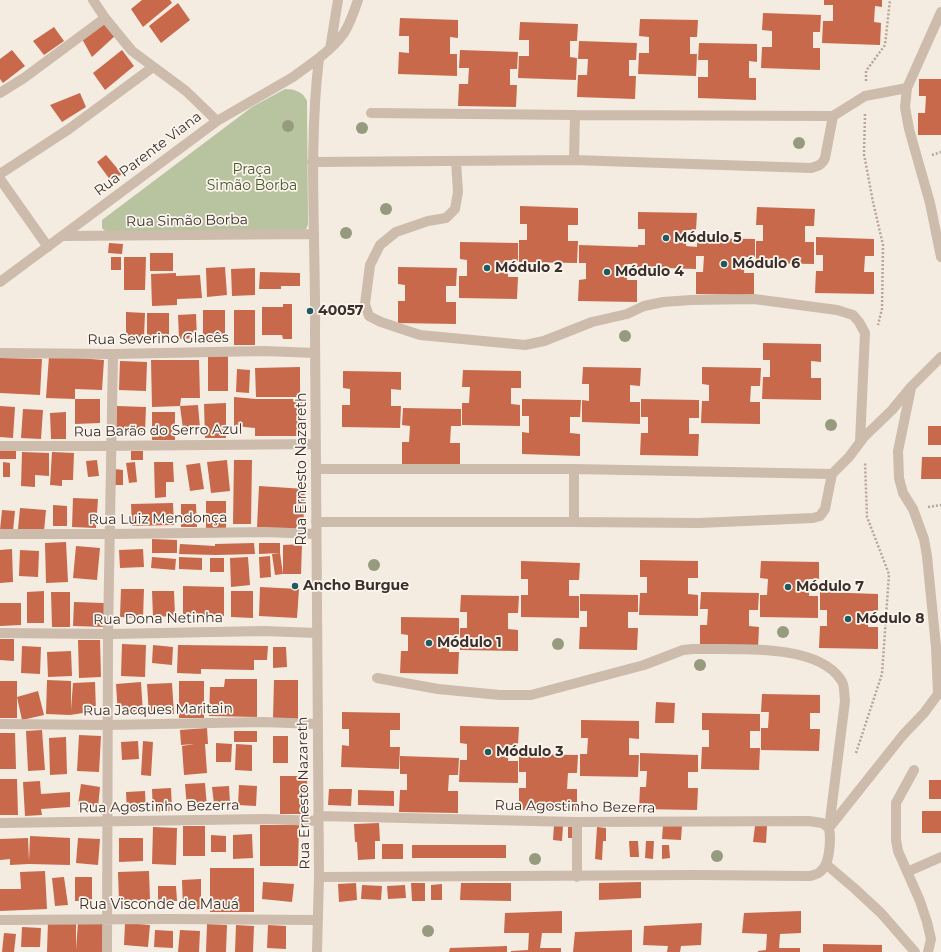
<!DOCTYPE html>
<meta charset="utf-8">
<style>
body{margin:0}
canvas{display:block;background:#f4ebe1}
</style>
<canvas width="941" height="952"></canvas>
<script>
const context = document.querySelector('canvas').getContext('2d');
context.lineJoin = 'round';
function fillPath(path, color) {
  context.fillStyle = color;
  context.fill(path, 'evenodd');
}
function trace(path, color, width, dash) {
  context.strokeStyle = color;
  context.lineWidth = width;
  context.lineCap = dash ? 'butt' : 'round';
  context.setLineDash(dash || []);
  context.stroke(path);
}
function drawText(font, color, halo, rows, align = 'center') {
  context.font = font + ' Montserrat,sans-serif';
  context.lineWidth = 3.5;
  context.setLineDash([]);
  context.textBaseline = 'middle';
  context.strokeStyle = halo;
  context.fillStyle = color;
  for (const [text, x, y, turn = 0] of rows) {
    context.save();
    context.translate(x, y);
    context.rotate((+turn || 0) * Math.PI / 180);
    context.textAlign = isNaN(turn) ? turn : align;
    if (halo) context.strokeText(text, 0, 0);
    context.fillText(text, 0, 0);
    context.restore();
  }
}
const green = new Path2D(`
 M285,89C295,89 303,92 307,101L308,225L305,231L106,232L102,228V220L252,107Z`);
const building = new Path2D(`
 M142,0H170L172,3L143,27L131,9Z
 M824,0H882V7L875,6L874,22L881,23L880,45L822,43L823,21H833V5H824Z
 M178,3L190,20L161,43L149,26Z
 M763,13L821,15L820,32H813V48H820V70L761,68L762,47H772V31L762,30Z
 M400,18L458,20V38L450,37V54H457V76L398,74L399,52L409,53V36H399Z
 M104,19L116,35L92,57L81,37Z
 M640,19L698,20L697,37H690V54H697L696,76L638,74L639,53H649V37L639,36Z
 M520,22L578,24L577,41H570V57L577,58L576,80L518,78L519,56H529V40H519Z
 M54,27L64,41L44,55L33,41Z
 M579,41L637,43L636,60H629V76H636L635,99L577,97L578,75H587L588,59H578Z
 M699,43L757,44V62L749,61V78H756V100L698,98V77H708V60H698Z
 M12,50L25,66L3,83L0,79V59Z
 M122,50L134,66L105,90L93,73Z
 M460,50L518,52L517,69H510V85H517L516,107L458,106L459,84H468L469,68H459Z
 M919,79H941V135H918V113H925L926,96H919Z
 M80,93L86,107L62,122L50,105Z
 M106,155L122,174L111,181L97,162Z
 M520,206L578,208V225H568V241H578L577,263L519,262V240H527V224H520Z
 M757,207L815,209L814,226H805V242H814V264L756,263V241H763V225H756Z
 M638,212L697,213L696,230H687L686,246L697,247V238L755,239V257H745L744,273H754V295L696,294V272H703L704,256H696V269L637,267V264H628L627,280H637V302L578,301L579,280L586,279V263H579V245L638,247V245H645V229H638Z
 M816,237L874,239V256H865L864,272H874V294L815,293L816,271H823V255H816Z
 M460,242L518,243V261L508,260V277H518L517,299L459,298V276H467V260L460,259Z
 M109,243L123,244L122,254L108,253Z
 M150,253H173V271H150Z
 M111,257H121V270H111Z
 M124,257H146L145,290H124Z
 M225,267L227,295L207,297L206,268Z
 M398,267L457,268L456,286H446V302H456V324L398,323V301H405V285L398,284Z
 M255,268V295L232,296L231,269Z
 M260,272L300,273V286H281V289H259Z
 M176,273V276L200,275L202,298L177,299V305L152,306L151,274Z
 M283,304H292V339H283L282,335H262V307H283Z
 M203,310H225V339H203Z
 M234,310H255V345H234Z
 M126,312L145,313L144,337L126,336Z
 M147,313H169V337L147,336Z
 M196,314L197,338L179,339L178,315Z
 M763,343L821,344V362L811,361V378H821V400L762,399L763,377H770V360H763Z
 M208,355H228V391H208Z
 M49,356L104,360L102,390L75,389V399L46,398Z
 M0,358L42,359L40,395L0,393Z
 M151,360H199L200,398H181L180,406L198,405L200,428L183,429L180,406L152,407Z
 M120,361L147,362L146,391L119,390Z
 M300,367V397H256L255,368Z
 M583,367L641,368L640,386L630,385V402H640V424L582,422V400L589,401V384H582Z
 M702,367L761,368L760,386H751L750,402H760V424L701,423L702,401H709V385L702,384Z
 M237,369L250,370L249,393L236,392Z
 M463,370L521,371V388H511V404L520,405V426L462,425V403H469L470,387H462Z
 M343,371L401,372V390L391,389V406H401L400,428L342,427V405H350V389L343,388Z
 M234,397L256,399H302V436H255V428L234,426Z
 M75,399H100V423L75,424Z
 M522,399L581,400L580,417H570V433L580,434V456L522,454V432L529,433V416H522Z
 M641,399L699,400V418H689V434H699L698,456L640,455L641,433H648V417H641Z
 M226,403V438H205L204,404Z
 M0,406L15,407L13,438L0,437Z
 M117,406L146,407L145,432H116Z
 M403,408L461,409V426H451L450,443H460V465L402,464V442H409L410,426L402,425Z
 M23,409L43,410L41,439L21,438Z
 M66,412V439H51L50,413Z
 M152,412H175V440H152Z
 M928,426H941V445H928Z
 M0,450H16V459H0Z
 M131,451H143V460H131Z
 M22,452L49,453V476L35,475V487L21,486Z
 M52,452L74,453L73,480H62V486L50,485Z
 M922,457H941V479H921Z
 M97,460L99,476L88,477L86,461Z
 M227,460L230,491L211,493L207,462Z
 M234,460H252L251,524H233Z
 M3,462L10,463V477H3Z
 M135,462L137,482L129,483L126,463Z
 M154,462H173L174,482H166V497L155,498Z
 M200,463L204,489L190,491L186,465Z
 M114,469L123,470V485H114Z
 M259,486L305,489L303,530L257,527Z
 M73,498L98,499L96,528L72,527Z
 M206,501H226V528H206Z
 M173,503L174,525L132,526L131,504Z
 M181,504H196L197,527H181Z
 M53,505L67,506V526H53Z
 M20,508L46,510L44,531L18,529Z
 M2,510L15,511L13,531L0,530Z
 M152,539L177,540V553H152Z
 M66,542L68,582L46,583L45,543Z
 M254,543L255,554L216,555L179,554L180,544L215,546V544Z
 M259,543H280V553L259,554Z
 M302,544L301,574H283V545Z
 M76,546L100,548L97,580L73,578Z
 M12,549L13,582L0,583V550Z
 M143,549L144,567L120,568L119,550Z
 M20,550L39,551L38,577L19,576Z
 M280,553L283,574L275,575L272,554Z
 M270,556L271,577L260,578L259,557Z
 M152,557L176,559L175,570L151,568Z
 M179,557L202,558V570L179,569Z
 M248,557L250,585L231,587L230,558Z
 M210,558H224V572H210Z
 M640,560L698,561V578H688V594L698,595V616L639,615L640,593H647V577H640Z
 M521,561L580,563L579,580H569V596H579V618L521,617V595H528V579H521Z
 M761,561L819,562V579H809V596H818V618L760,617V595H767L768,579L760,578Z
 M183,586L224,587V616L183,614Z
 M260,587L299,589L297,618L259,616Z
 M121,589H144L143,618L120,617Z
 M44,591V623H27V592Z
 M152,591H174L175,616L153,617Z
 M231,591H253V618L231,617Z
 M51,592H70V627H52Z
 M701,592L759,593L758,610H749V626L759,627L758,648L700,647V625H707L708,609H700Z
 M820,592L878,594V611H868V627H878V649L819,648L820,626H827V610H820Z
 M580,594L638,595V612H628V628H638L637,650L579,649L580,627H587V611H580Z
 M461,595L519,596L518,613H508V629L518,630V651L460,650V628H467V612H460Z
 M74,602L104,603V627L73,626Z
 M0,603H21V625L0,626Z
 M401,617L459,618V636L449,635V652H459L458,674L400,673L401,651H408V635L401,634Z
 M0,639H14V661L0,660Z
 M78,640H100L101,677L79,678Z
 M122,644L146,645L145,677L121,676Z
 M153,645L173,647L172,665L152,663Z
 M178,645L268,646L267,660H254V670L201,669V674L177,673Z
 M22,646L41,647L40,674L21,673Z
 M273,647H286L287,667L273,668Z
 M71,651L72,676L48,677L47,652Z
 M225,679H257V717L209,716L210,687H224Z
 M47,680L71,681V710L73,683L95,682L96,711L70,715L46,714Z
 M274,680H298V720L273,719Z
 M0,681H17V697L38,691L44,715L22,720L17,697V718H0Z
 M179,681H204V718H179Z
 M141,682L143,713L118,715L116,684Z
 M172,683L174,714L149,715L147,684Z
 M762,694L820,695V713H810V729H820L819,751L761,750V728H768L769,712H761Z
 M656,702L675,703L674,723H655Z
 M342,712L400,713V730H390V747H400L399,769L341,767L342,745L349,746V729H342Z
 M702,713L760,714V731H750V748H760L759,770L701,769L702,747H709V730H702Z
 M581,720L639,721V739L629,738V755H639L638,777L580,776V754H587L588,738H581Z
 M460,726L519,727L518,745H509L508,761H518V783L459,782L460,760H467V744L460,743Z
 M207,728L208,744H205L207,773L184,775L182,746L194,744L181,745L180,730Z
 M42,730L45,770L28,771L26,731Z
 M234,731H257V742H234Z
 M0,733H15L16,769H0Z
 M79,735L101,736L99,772L77,771Z
 M273,736H288V763H273Z
 M66,737L67,774L50,775L49,738Z
 M138,741L139,759L122,760L121,742Z
 M143,741L153,742L151,776L141,775Z
 M216,743L232,744L231,762H216Z
 M236,744L252,745V771L235,770Z
 M640,753L698,755V772H688V788H698L697,810L639,809L640,787H646L647,771H640Z
 M519,754L578,755L577,773H568L567,789H577V811L519,810V788H526V772H519Z
 M400,756L459,758L458,775H449L448,791H458V813L399,812L400,790H407V774H400Z
 M280,776H307L308,814H280Z
 M0,779H17L18,815H0Z
 M929,780H941V799H929Z
 M40,781L41,794L70,792V807L41,809L42,815L25,816L23,782Z
 M205,783L207,807L187,808L185,784Z
 M81,784L100,787L98,807L78,805Z
 M239,785L257,786L256,806L238,805Z
 M229,786L230,803L214,804L212,787Z
 M171,788L172,811L153,812L152,789Z
 M329,789H352L351,806L328,805Z
 M358,790L394,791V806L358,805Z
 M145,791L146,811L127,812L126,792Z
 M922,811H941V833H922Z
 M379,823L380,841H375V859L358,860L357,842H355L354,824Z
 M260,825H299L298,866H260Z
 M554,825L563,826L562,841L553,840Z
 M663,825H682L681,840L662,839Z
 M183,826H205V856H183Z
 M755,826H767L766,843L753,842Z
 M153,827L177,828L176,865L152,864Z
 M568,827H574V838H568Z
 M597,827L606,828V841H603L602,860L595,859Z
 M252,834L253,858L233,859V835Z
 M211,835L226,836V852H211Z
 M30,836L70,838V865L29,864L10,865V859L0,860V839L28,838L29,861Z
 M78,838L100,839L98,865L76,863Z
 M119,838H143V861L119,862Z
 M629,841H638L639,857H630Z
 M646,841H654L653,859L645,858Z
 M382,844H403V859H382Z
 M412,845H506V858H412Z
 M662,845H669L670,858L662,859Z
 M210,868H254V912H210Z
 M45,871L47,909L0,911V889H21L20,872Z
 M149,871L150,901L119,902L118,872Z
 M64,877L68,905L55,906L52,878Z
 M75,877H92V901H75Z
 M201,879V909L183,910L182,880Z
 M263,882L294,884L292,902L262,899Z
 M641,882V898L599,900V883Z
 M356,883L357,900L339,902L338,884Z
 M411,883H425V901H412Z
 M461,883H511V901L460,900Z
 M442,884V900H431V885Z
 M362,885L382,886L381,900L361,899Z
 M405,885L406,898L388,899L387,886Z
 M158,886H176L177,901H158Z
 M562,911V933H542L540,948H561V952H511V951L528,950L529,933H504L505,913Z
 M801,911V933L780,934L779,948H800V952H758V951L766,950L767,934L742,933L744,913Z
 M48,921L76,923V950L78,922H104V952H47Z
 M125,923L150,925L148,947L124,945Z
 M702,923L701,945L681,946L680,952H667L668,946L643,945L644,926Z
 M207,924L227,925L226,952H206Z
 M236,925L254,926L253,952H235Z
 M268,925L286,926V949L267,948Z
 M22,927L41,928L40,947H21Z
 M155,930L173,931V948L154,947Z
 M180,930L200,931L199,952H178Z
 M632,930V952H573L575,932Z
 M4,933L16,934L14,952H2Z
 M823,944L882,945V952H823Z
 M507,946V952H449L450,948Z`);
const path = new Path2D(`
 M866,81V71L885,45L890,0
 M865,114L864,154L873,202L883,245L882,309L878,325
 M932,155L941,152
 M928,507L941,505
 M856,753L882,674L889,574L867,517L865,462`);
const minor = new Path2D(`
 M93,0L105,18L132,51L186,91L217,121
 M941,12L907,88L905,107L909,129L930,203L941,257
 M330,49L338,0
 M0,93L24,78L105,18
 M833,116L865,96L907,88
 M574,160L575,115
 M456,161L458,192L455,209L446,218L428,221L396,232L380,245L370,265L365,304L369,316L381,322L420,335L525,345L544,341L592,322L627,314L644,306L663,302L691,300L754,299L837,310L853,315L859,322L865,333L860,442
 M312,162L574,160L811,168C818,166 822,165 825,158L833,116L575,115L371,113
 M0,174L69,129L153,67
 M0,179L48,247
 M62,236L314,234
 M0,282L217,121L293,77L319,58
 M0,353L113,354L264,351L315,353
 M0,446H98L316,444
 M316,469H574L832,474
 M316,522H574L699,523L813,518L820,516L825,509L832,474L849,457L864,437L892,410L911,387L941,357
 M574,522V469
 M0,534H112L266,532L316,534
 M0,633L110,634L264,631L317,633
 M0,724L109,725L262,722L317,724
 M914,770L896,803V840L898,851L920,901L927,922L931,939L928,952
 M318,816L577,822L809,821L822,823L829,828
 M577,822V877
 M0,823L265,819L318,821
 M829,828L903,735L924,713L938,694L936,647L927,556L924,539L913,509L903,493L899,478L898,451L911,388
 M827,865L854,888L881,913L915,952
 M907,872L941,857
 M319,877L696,875L810,876C813,875 819,874 821,871C830,864 831,839 829,828L845,701C844,695 845,684 841,680C817,642 732,650 693,649L683,650L644,665L531,695H500L438,689L377,678
 M0,920L169,919L317,920
 M107,952L108,634L113,354
 M317,952L319,877C316,696 315,515 315,334C316,242 308,150 319,58C344,38 348,30 358,0`);
const trees = [
 [288,126],
 [362,128],
 [799,143],
 [386,209],
 [346,233],
 [625,336],
 [831,425],
 [374,565],
 [783,632],
 [558,644],
 [700,665],
 [717,856],
 [535,859],
 [428,931]
];
const markers = [
 [666,238,4,"#1f5a5e"],
 [724,264,4,"#1f5a5e"],
 [487,268,4,"#1f5a5e"],
 [607,272,4,"#1f5a5e"],
 [310,311,4,"#1f5a5e"],
 [295,586,4,"#1f5a5e"],
 [788,587,4,"#1f5a5e"],
 [848,619,4,"#1f5a5e"],
 [429,643,4,"#1f5a5e"],
 [488,752,4,"#1f5a5e"]
];
const streetNames = [
 ["Rua Parente Viana",148,154,-37],
 ["Rua Simão Borba",187,221,-1],
 ["Rua Severino Glacês",158,339,-1],
 ["Rua Barão do Serro Azul",158,431,-1],
 ["Rua Ernesto Nazareth",302,469,-90],
 ["Rua Luiz Mendonça",158,519,-1],
 ["Rua Dona Netinha",158,619,-1],
 ["Rua Jacques Maritain",158,710,-1],
 ["Rua Ernesto Nazareth",304,793,-91],
 ["Rua Agostinho Bezerra",159,807,-1],
 ["Rua Agostinho Bezerra",575,807,1],
 ["Rua Visconde de Mauá",159,905]
];
const parkNames = [
 ["Praça",252,170],
 ["Simão Borba",252,186]
];
const poiNames = [
 ["Módulo 5",674,238],
 ["Módulo 6",732,264],
 ["Módulo 2",495,268],
 ["Módulo 4",615,272],
 ["40057",318,311],
 ["Ancho Burgue",303,586],
 ["Módulo 7",796,587],
 ["Módulo 8",856,619],
 ["Módulo 1",437,643],
 ["Módulo 3",496,752]
];
fillPath(green, '#b8c4a0');
fillPath(building, '#c8694b');
trace(path, '#b9a596', 2.5, [2, 2]);
trace(minor, '#cdbbac', 10);
context.fillStyle = '#969b7f';
for (const [x, y] of trees) {
  context.beginPath();
  context.arc(x, y, 6, 0, 2 * Math.PI);
  context.fill();
}
for (const [x, y, r, color] of markers) {
  const dot = new Path2D();
  dot.arc(x, y, r, 0, 2 * Math.PI);
  context.fillStyle = color;
  context.fill(dot);
  trace(dot, '#fbf5ee', 1.5);
}
drawText('14px', '#3b302b', '#fbf5ee', streetNames);
drawText('14px', '#4a5a2e', '#fbf5ee', parkNames);
drawText('bold 14px', '#3b302b', '#fbf5ee', poiNames, 'left');
</script>
